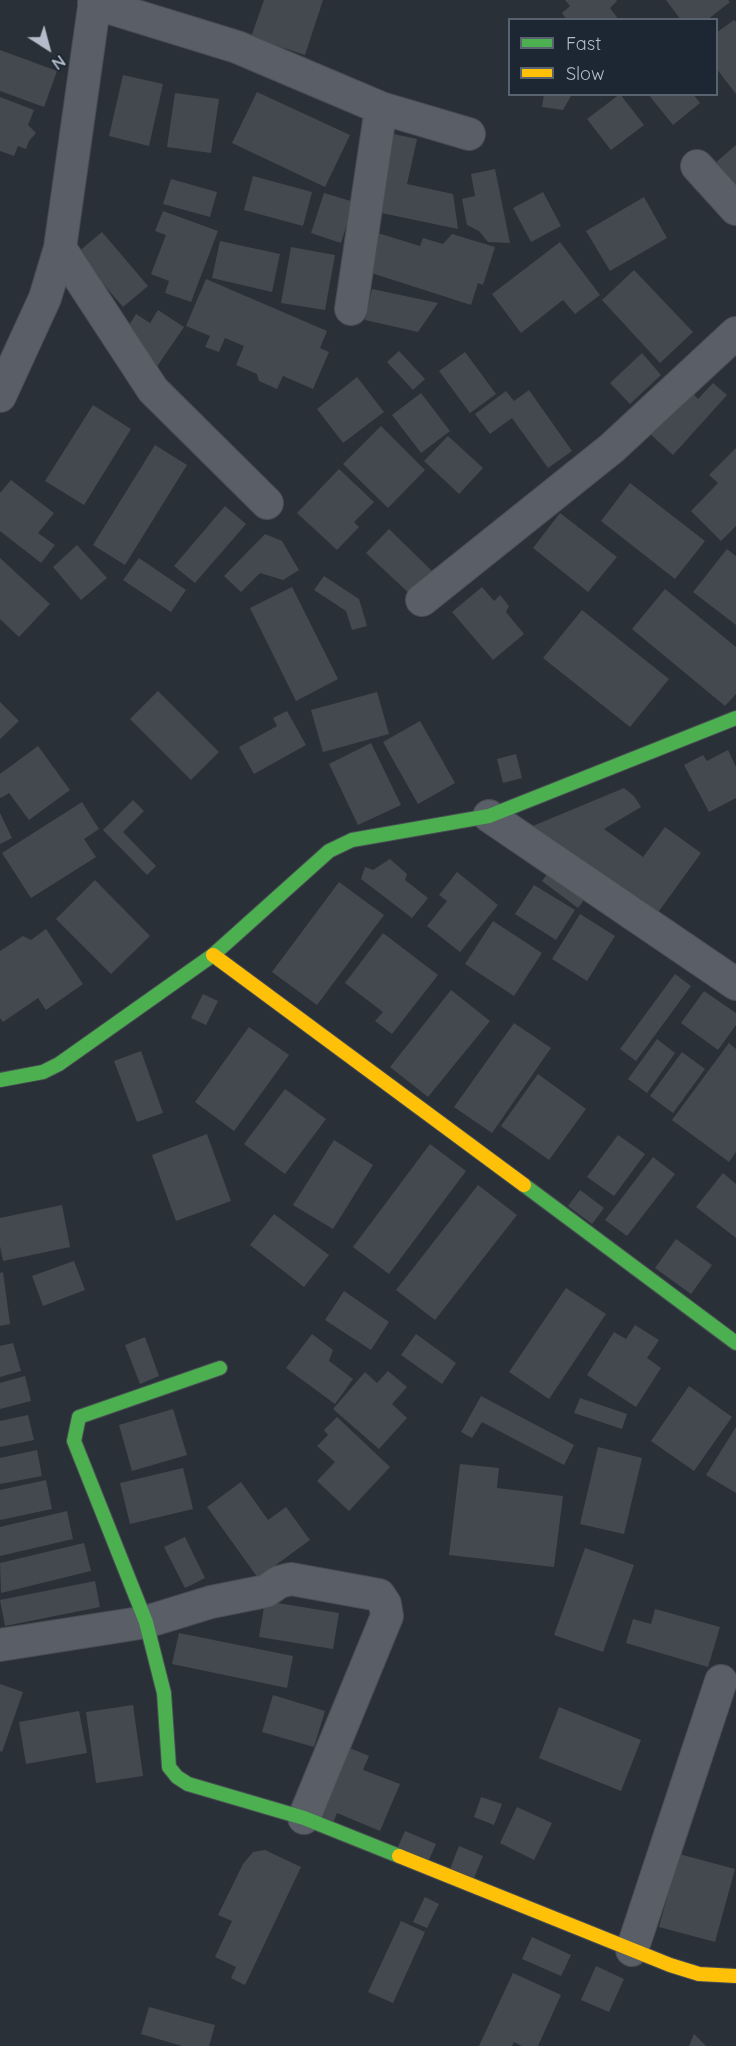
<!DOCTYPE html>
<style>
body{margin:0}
#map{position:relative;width:736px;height:2046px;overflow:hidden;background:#2a3038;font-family:Quicksand,sans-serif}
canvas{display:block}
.legend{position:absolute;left:508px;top:18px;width:210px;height:78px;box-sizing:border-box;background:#1d2633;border:2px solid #59626f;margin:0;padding:8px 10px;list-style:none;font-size:18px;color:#b4bcc9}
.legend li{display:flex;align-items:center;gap:12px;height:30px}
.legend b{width:30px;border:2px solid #59626f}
.north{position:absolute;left:18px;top:18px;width:60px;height:60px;-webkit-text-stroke:4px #1d2633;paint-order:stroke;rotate:144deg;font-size:16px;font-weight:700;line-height:24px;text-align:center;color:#b4bcc9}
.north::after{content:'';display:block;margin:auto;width:21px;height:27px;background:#b4bcc9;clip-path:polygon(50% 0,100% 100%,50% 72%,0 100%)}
</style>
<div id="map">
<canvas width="736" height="2046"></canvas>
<ul class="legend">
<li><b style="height:8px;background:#4caf50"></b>Fast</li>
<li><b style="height:8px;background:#ffc107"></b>Slow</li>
</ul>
<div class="north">N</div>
</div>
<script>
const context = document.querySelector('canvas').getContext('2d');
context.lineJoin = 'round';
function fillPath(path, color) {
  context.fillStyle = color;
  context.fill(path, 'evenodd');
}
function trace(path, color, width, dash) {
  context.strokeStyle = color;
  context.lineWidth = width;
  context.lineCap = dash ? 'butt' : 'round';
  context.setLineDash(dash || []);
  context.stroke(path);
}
const building = new Path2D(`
 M264,0H323L305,55L251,37Z
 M565,0H616L617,1L610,8L619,20H567L562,13L570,6Z
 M666,0H728L730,2L707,20H681Z
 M734,20L736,22V94L716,68V33Z
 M0,50L57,71L44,107L0,91Z
 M123,75L163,84L149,146L109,136Z
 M257,92L350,135L325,187L232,143Z
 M175,93L219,99L211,153L167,147Z
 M544,94H572L563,110L542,107Z
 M620,94L644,125L611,150L587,119Z
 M648,94H693L700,103L673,125Z
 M0,97L34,110L28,125L36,133L29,141L26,149L18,146L14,156L0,151Z
 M389,133L417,139L407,184L453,194L458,229L372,211Z
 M736,145V190L714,164Z
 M495,169L510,243L488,242L479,231L467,225L462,199L475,196L471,174Z
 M253,176L312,192L303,226L244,210Z
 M171,179L217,192L210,217L163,204Z
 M543,192L561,226L531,242L513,208Z
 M324,193L354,202L341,243L311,233Z
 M644,197L667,238L610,271L586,231Z
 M163,211L218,231L191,302L165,293L169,281L151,274L166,235L155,231Z
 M371,231L420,246L423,238L443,244L452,234L495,247L483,285L478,283L471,305L359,269Z
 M102,232L148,286L123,307L77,253Z
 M220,241L280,254L272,292L212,278Z
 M560,242L600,295L575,314L563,300L521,333L492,294Z
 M291,247L335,255L325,310L281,303Z
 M634,270L693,332L660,363L602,300Z
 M206,279L327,331L320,348L329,352L313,389L283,376L277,389L259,381L257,374L236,365L244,346L225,338L219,352L205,347L210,336L186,326Z
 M372,289L438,303L418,332L365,320Z
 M158,310L184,327L156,368L124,333L136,314L150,323Z
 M399,351L425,379L413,390L387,362Z
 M465,352L496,394L470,413L439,371Z
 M642,353L661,375L630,404L610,383Z
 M357,377L384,412L343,443L317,409Z
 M713,383L727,395L673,455L649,433L689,389L698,399Z
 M529,390L572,451L548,468L512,418L490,434L475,414L506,391L514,401Z
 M421,393L450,431L421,453L392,415Z
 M93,405L131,429L84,505L45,481Z
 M381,426L425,470L388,508L343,464Z
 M448,436L483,468L459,494L424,461Z
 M155,445L187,465L125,565L93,545Z
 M736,448V526L721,541L691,511L718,483L709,475Z
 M339,469L374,502L354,522L359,527L337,550L297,513Z
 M11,480L54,513L38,533L55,545L41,563L0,531V493Z
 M630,483L705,541L675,579L601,521Z
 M225,506L246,524L195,583L174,566Z
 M560,513L617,557L588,592L533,548Z
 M389,529L434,573L412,596L366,553Z
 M265,534L282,541L299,570L283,580L260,573L241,592L224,576Z
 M77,545L107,578L81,600L53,567Z
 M727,549L736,556V625L693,592Z
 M0,558L50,604L19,637L0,619Z
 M139,558L186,590L171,612L123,580Z
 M324,576L359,599L367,626L352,630L346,611L314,590Z
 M292,587L338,679L296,701L250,608Z
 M482,587L494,601L500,595L509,606L506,612L524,634L493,660L452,612Z
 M665,589L736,647V694L725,706L632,629Z
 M582,610L669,679L630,727L543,658Z
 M158,691L219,752L191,780L130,719Z
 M377,692L389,734L323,752L311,710Z
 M0,702L19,721L0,739Z
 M287,711L306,745L254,774L239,747L277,726L273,718Z
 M420,721L455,783L418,804L383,742Z
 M371,743L401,805L358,825L329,764Z
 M38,746L70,790L29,820L9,793L1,798L0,797V774Z
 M728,750L736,767V798L709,812L684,765L703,755L707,761Z
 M516,754L522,778L503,783L497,759Z
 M624,788L634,796L641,807L604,829L643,857L665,827L701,853L654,918L528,828Z
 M133,800L144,811L123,832L156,866L147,875L103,830Z
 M82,802L99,829L84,839L96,857L31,898L2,853Z
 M0,813L12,838L0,844Z
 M390,859L407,874L405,880L428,898L412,918L361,879L365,867L373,870Z
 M555,864L591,891L578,908L542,881Z
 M457,872L498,905L460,952L427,926L447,901L439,895Z
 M95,880L150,936L111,974L56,919Z
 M339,882L384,915L317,1005L272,972Z
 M534,885L575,910L556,940L515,914Z
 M580,914L615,936L587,981L552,959Z
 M493,921L542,953L514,996L465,964Z
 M46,929L83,984L46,1010L38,998L3,1022L0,1018V951L23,936L31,940Z
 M383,933L438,975L392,1034L375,1021L383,1012L345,983Z
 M675,974L691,986L636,1061L620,1049Z
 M451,990L490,1021L428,1097L390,1067Z
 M704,991L736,1013V1025L718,1050L681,1023Z
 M203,994L218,1001L206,1025L191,1018Z
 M514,1023L551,1048L492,1133L454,1107Z
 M249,1027L289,1055L234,1131L195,1102Z
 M657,1039L675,1053L647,1093L628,1079Z
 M729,1043L736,1049V1152L729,1162L672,1120Z
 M141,1051L163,1113L137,1122L114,1061Z
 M682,1052L705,1069L673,1113L650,1096Z
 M538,1074L586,1109L549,1160L501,1126Z
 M285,1089L326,1119L285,1174L244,1144Z
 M207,1134L231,1201L176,1221L152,1155Z
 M618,1135L645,1154L614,1196L587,1177Z
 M334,1140L373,1165L333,1229L293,1205Z
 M430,1144L466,1171L389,1274L353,1247Z
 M653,1157L675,1174L627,1236L605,1220Z
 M723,1173L736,1184V1238L696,1207Z
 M478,1185L517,1215L435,1320L396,1290Z
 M580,1190L604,1208L592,1224L568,1206Z
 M62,1205L70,1247L3,1261L0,1246V1218Z
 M274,1214L329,1255L304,1287L250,1245Z
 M676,1239L712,1265L691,1294L655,1268Z
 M74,1261L85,1290L43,1306L32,1276Z
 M3,1272L10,1324L0,1326V1273Z
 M566,1288L606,1314L549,1399L509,1372Z
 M344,1291L389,1322L371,1350L325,1320Z
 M635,1325L659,1340L647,1358L661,1368L636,1407L587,1375L614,1332L626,1339Z
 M312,1334L333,1350L329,1361L353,1379L335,1404L286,1368Z
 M416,1334L456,1363L442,1384L401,1355Z
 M145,1337L159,1376L140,1384L125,1345Z
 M13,1343L21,1371L0,1377V1346Z
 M388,1371L407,1387L392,1404L407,1418L379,1449L333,1409L365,1372L377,1383Z
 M25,1376L31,1401L0,1409V1383Z
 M689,1386L732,1417L694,1471L651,1441Z
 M481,1396L574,1445L564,1465L482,1422L472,1438L461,1432Z
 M580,1398L627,1414L622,1429L574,1413Z
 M173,1409L187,1455L132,1471L119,1425Z
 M28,1415L34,1440L0,1447V1421Z
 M337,1417L390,1467L349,1511L317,1481L335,1462L317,1446L328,1435L324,1430Z
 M736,1427V1493L706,1475Z
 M598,1447L642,1458L624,1534L580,1524Z
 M37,1450L42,1476L0,1484V1458Z
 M460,1464L499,1468L497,1488L563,1496L554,1567L449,1555Z
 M183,1468L193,1509L130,1524L120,1483Z
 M46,1480L52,1509L0,1520V1490Z
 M241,1482L268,1520L286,1507L310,1540L258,1578L207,1507Z
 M67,1511L73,1539L0,1556V1527Z
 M185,1537L205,1578L185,1588L164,1547Z
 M84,1543L91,1571L1,1593L0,1563Z
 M585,1548L634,1565L603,1652L554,1635Z
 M95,1581L100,1607L5,1626L0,1600Z
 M265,1601L339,1613L333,1649L259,1637Z
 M655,1609L720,1627L708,1667L626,1643L633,1619L651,1624Z
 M179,1633L293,1656L287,1688L172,1664Z
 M0,1684L23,1692L2,1752L0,1751Z
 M273,1695L325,1711L314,1747L262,1732Z
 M133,1705L143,1776L96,1783L86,1712Z
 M559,1707L641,1740L621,1791L539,1758Z
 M79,1711L87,1753L26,1764L19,1722Z
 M340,1744L369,1756L363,1770L400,1784L380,1831L337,1813L333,1823L311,1814Z
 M481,1797L502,1804L494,1825L474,1817Z
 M517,1807L552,1823L534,1860L500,1843Z
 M405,1831L436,1844L428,1862L397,1849Z
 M459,1846L483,1856L474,1878L450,1869Z
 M265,1850L301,1867L245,1985L231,1978L236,1967L215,1957L232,1921L218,1915L243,1864L253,1852Z
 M679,1854L735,1869L715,1942L659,1927Z
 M425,1897L439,1904L427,1928L413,1922Z
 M401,1921L425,1932L393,2003L368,1992Z
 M532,1937L571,1955L561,1976L522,1959Z
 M596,1966L624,1979L609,2012L581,2000Z
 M513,1973L561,1995L538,2046H522L514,2042L512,2046H479Z
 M149,2007L215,2025L209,2046H182L141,2034Z
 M694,2034L706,2046H689Z`);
const street = new Path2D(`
 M94,3L237,47L381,108L469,134
 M697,166L736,209
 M60,248L153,390L267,503
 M351,309L381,108
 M0,396L45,298L60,248L95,0
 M422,600L612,448L736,333
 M489,816L736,984
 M0,1645L146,1622L211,1602L266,1591L279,1582L291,1579L379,1595L385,1604L387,1616L304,1818
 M632,1950L721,1681`);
const fast = new Path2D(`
 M0,1080L43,1072L59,1064L213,955L329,851L352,840L489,816L736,718
 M524,1185L736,1343
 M220,1368L79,1417L74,1441L146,1622L164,1693L169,1767L177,1777L188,1784L304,1818L399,1856`);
const slow = new Path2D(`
 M213,955L524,1185
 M399,1856L670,1965L699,1974L736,1976`);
fillPath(building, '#444950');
trace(street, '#484c53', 34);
trace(fast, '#484c53', 16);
trace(slow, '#484c53', 16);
trace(street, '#5a5e66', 32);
trace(fast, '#4caf50', 14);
trace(slow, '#ffc107', 14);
</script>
